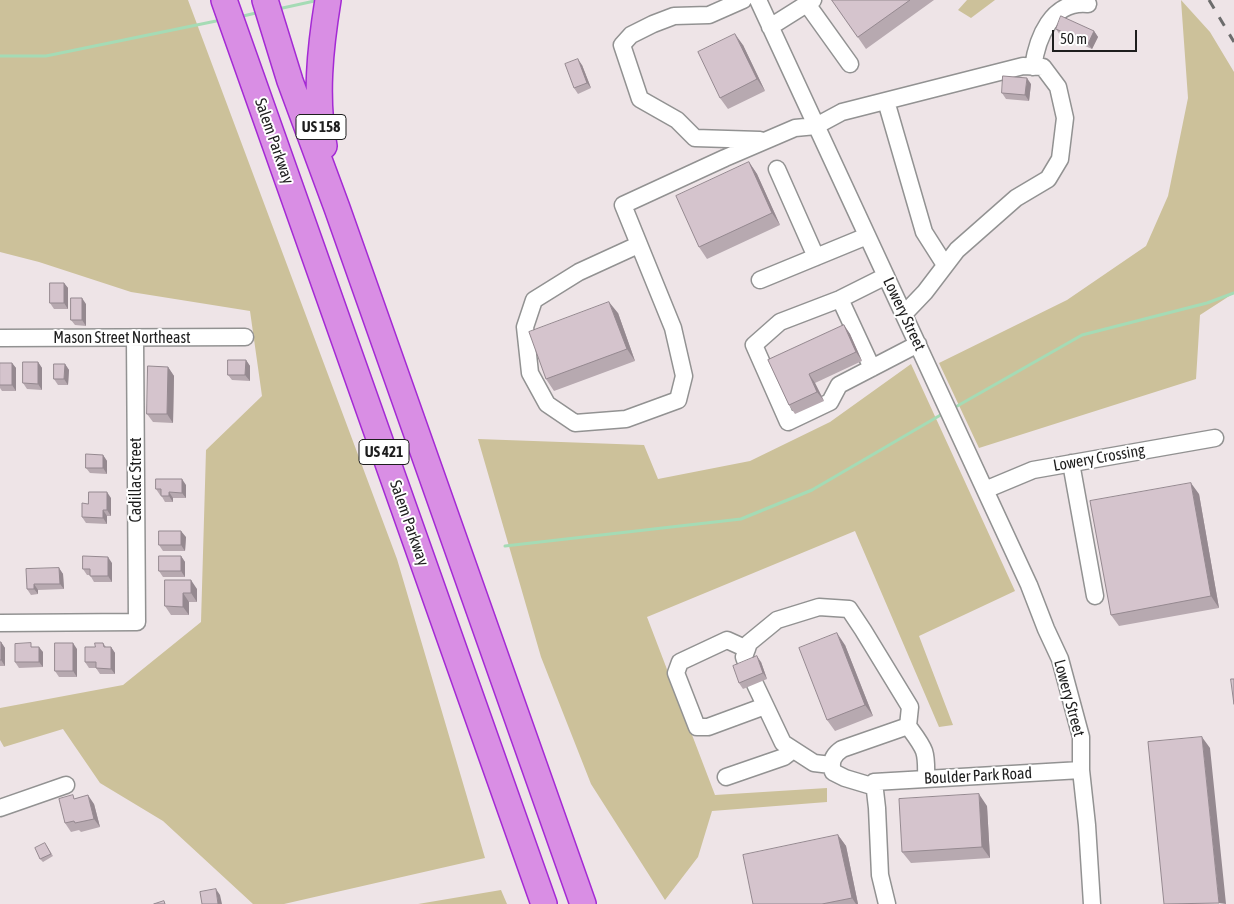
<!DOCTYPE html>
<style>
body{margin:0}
#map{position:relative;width:1234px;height:904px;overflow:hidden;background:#eee4e7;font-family:"Asap Condensed",sans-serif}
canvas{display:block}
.scale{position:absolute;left:1052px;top:30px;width:85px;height:22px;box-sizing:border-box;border:2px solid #1e1e1e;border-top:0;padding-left:6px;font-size:15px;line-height:18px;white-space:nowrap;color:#1e1e1e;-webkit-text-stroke:4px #fff;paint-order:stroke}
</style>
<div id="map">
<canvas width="1234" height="904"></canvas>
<div class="scale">50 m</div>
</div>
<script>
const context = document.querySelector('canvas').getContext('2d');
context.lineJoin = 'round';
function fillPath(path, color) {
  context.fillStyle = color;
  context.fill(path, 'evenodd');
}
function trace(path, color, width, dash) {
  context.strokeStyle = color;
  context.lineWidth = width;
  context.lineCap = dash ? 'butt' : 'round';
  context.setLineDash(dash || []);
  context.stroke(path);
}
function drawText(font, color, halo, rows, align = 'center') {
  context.font = font + ' "Asap Condensed",sans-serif';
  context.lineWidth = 4;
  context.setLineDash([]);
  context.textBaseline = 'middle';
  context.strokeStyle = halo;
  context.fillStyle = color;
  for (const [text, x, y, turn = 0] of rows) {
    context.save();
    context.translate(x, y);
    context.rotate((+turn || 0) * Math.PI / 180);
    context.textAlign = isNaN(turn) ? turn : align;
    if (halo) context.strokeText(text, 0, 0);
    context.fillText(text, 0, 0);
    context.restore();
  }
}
const forest = new Path2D(`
 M0,0H188L397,559L485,858L284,904H253L163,821L100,783L63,729L4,747L0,740V708L123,685L201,622L206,450L262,396L250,311L131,292L39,262L0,252Z
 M967,0H995L971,18L958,10Z
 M1181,0L1210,32L1234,72V293L1200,315L1196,379L979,448L939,363L1067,300L1146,246L1168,196L1188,98Z
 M911,364L1015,591L919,636L953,725L939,727L855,531L647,617L715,795L827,788V802L712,811L698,857L665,900L591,784L541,657L478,439L644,445L658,479L750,461L830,422Z
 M501,890L507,904H418Z`);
const stream = new Path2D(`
 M278,9L319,0
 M239,17L260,12
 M0,56H46L221,20
 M952,409L1082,335L1207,303L1234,293
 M505,546L741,519L812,490L944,413`);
const minor = new Path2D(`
 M743,0L709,15L674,16L653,24L631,35L622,45L640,99L677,120L695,138L760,140
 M758,0L1029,585L1046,629L1060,659L1081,737V770L1087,825L1092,904
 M807,4L850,64
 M770,27L813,0
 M1033,67C1037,39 1051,0 1088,4
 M886,101L924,232L945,265
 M777,169L816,257
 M638,245L579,272L534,300L525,327L530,373L547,404L575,423L626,419L678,400L684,376L673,328L623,205L725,158L795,128L816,126L842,112L1023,66L1043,67L1058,87L1065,118L1060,159L1048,179L1016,198L957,250L925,292L904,314
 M886,276L840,299L780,322L754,345L788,422L830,402L839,385L918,344
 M760,280L867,236
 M840,299L872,368
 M0,338L245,337
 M1071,463L1095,596
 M985,490L1033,470L1215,438
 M0,623L137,622L135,338
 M747,649L727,640L680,662L676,673L697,727H708L765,706
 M748,668L744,657L749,643L777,620L819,607L849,609L863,630L910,707L908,726
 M755,684L783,743L814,763L831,765
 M726,777L784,757L793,750
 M875,787L845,778L833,772C830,762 833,755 842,749L908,726C925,749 927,750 926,779
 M0,808L66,785
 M887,904L880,875L877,808L874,782L1081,770`);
const highway = new Path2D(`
 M224,0L544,904
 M265,0L290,81L337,208L583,904
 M324,146C315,98 320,49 328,0`);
const rail = new Path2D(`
 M1209,0L1234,42`);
const wall = new Path2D(`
 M832,0H934L866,49Z
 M1056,29L1094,31L1098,37L1092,49L1060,35Z
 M743,45L765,91L728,109L720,98Z
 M582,65L591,88L578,94L574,88Z
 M1031,84L1029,101L1006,99L1002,93Z
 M749,162L757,174L780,225L707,259L699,247Z
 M64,283L68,288V309H54L50,303Z
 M86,304V326L75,325L71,320Z
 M618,313L635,361L554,391L546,379Z
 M844,325L850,334L862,361L815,383L824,401L795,414L789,405L768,360Z
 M246,360L250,366V381L232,380L228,375Z
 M38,362L42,368V390L27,389L23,383Z
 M0,363H12L16,368V391H2L0,388Z
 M65,364L69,370L68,385H58L54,379Z
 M168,367L174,376L173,423L153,422L147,414Z
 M103,455L107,461V474L90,473L86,468Z
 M186,485V498H173V502H165L161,495H160L156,489Z
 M1199,494L1219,608L1119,626L1111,615Z
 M111,498V516H107V524L86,523L82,517L88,504Z
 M186,537L185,551H163L159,545Z
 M181,556L185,562V577H163L159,571Z
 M112,563V582H94L90,575H87L83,569Z
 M59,568L63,574L64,589L38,590V594L31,595L27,589Z
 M165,580L197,589V602H189V615H171L165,606Z
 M0,642H1L5,648V666H0Z
 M103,643L106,647H111L115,653V674H100L96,668H89L85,662L95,647Z
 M845,645L873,716L835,731L827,720Z
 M33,647L43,652V667L19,668L15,662Z
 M77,649V677H59L55,671Z
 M761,662L767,679L743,689L739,683Z
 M76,798L94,804L100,827L81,832L79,830L71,832L65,823Z
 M987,806L990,858L911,863L902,852Z
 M838,835L846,846L858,904H753Z
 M47,846L53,856L43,862L40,859Z`);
const shadedWall = new Path2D(`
 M1094,31L1098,37L1092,49L1088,44Z
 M735,34L743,45L765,91L757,79Z
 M578,59L582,65L591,88L587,83Z
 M1027,78L1031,84L1029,101L1025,95Z
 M749,162L757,174L780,225L772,213Z
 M64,283L68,288V309L64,303Z
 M82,298L86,304V326L82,320Z
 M609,302L618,313L635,361L627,349Z
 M844,325L850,334L862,361L856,352Z
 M246,360L250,366V381L245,375Z
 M38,362L42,368V390L38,384Z
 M12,363L16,368V391L12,385Z
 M65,364L69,370L68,385L64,379Z
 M168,367L174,376L173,423L167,414Z
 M809,374L815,383L824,401L817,392Z
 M103,455L107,461V474L103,468Z
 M182,479L186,485V498L182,493Z
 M1191,483L1199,494L1219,608L1211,596Z
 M107,492L111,498V516L107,510Z
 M169,492L173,498V502L169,496Z
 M103,510L107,516V524L103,518Z
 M181,531L186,537L185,551L181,545Z
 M181,556L185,562V577L181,571Z
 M108,557L112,563V582L108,576Z
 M59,568L63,574L64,589L60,584Z
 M191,580L197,589V602L191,593Z
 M34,584L38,590V594L34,589Z
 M183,593L189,602V615L183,607Z
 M837,633L845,645L873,716L865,705Z
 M1,642L5,648V666L1,660Z
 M73,643L77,649V677L73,671Z
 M39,647L43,652V667L39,662Z
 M111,647L115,653V674L111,669Z
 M757,656L761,662L767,679L763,673Z
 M1202,737L1210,748L1226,904L1219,903Z
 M979,794L987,806L990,858L982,847Z
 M88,795L94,804L100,827L94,819Z
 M838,835L846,846L858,904H856L852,898Z
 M216,889L220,895L222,904H218Z`);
const building = new Path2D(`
 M832,0H910L858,37Z
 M1061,16L1094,31L1088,44L1056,29Z
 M735,34L757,79L720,98L698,52Z
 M578,59L587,83L574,88L565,64Z
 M1003,76L1027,78L1025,95L1002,93Z
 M749,162L772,213L699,247L676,196Z
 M50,283H64V303H50Z
 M71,298H82V320H71Z
 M609,302L627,349L546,379L529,332Z
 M844,325L856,352L809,374L817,392L789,405L768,360Z
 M228,360H246L245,375H228Z
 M23,362H38V384L23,383Z
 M0,363H12V385H0Z
 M54,364H65L64,379H54Z
 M148,366L168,367L167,414H147Z
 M86,454L103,455V468H86Z
 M156,479H182V493L169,492V496H161V489H156Z
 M1191,483L1211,596L1111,615L1090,501Z
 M89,492H107V510H103V518L82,517V503L88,504Z
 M159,531H181V545H159Z
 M83,556L108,557V576H90V569H83Z
 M159,556H181V571H159Z
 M59,568L60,584H34V589H27L26,569Z
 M165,580H191V593H183V607L165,606Z
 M837,633L865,705L827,720L799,648Z
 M0,642H1V660H0Z
 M31,643V647H39V662H15V644Z
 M55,643H73V671H55Z
 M95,643H103L104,647H111V669L96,668V662H85V647H95Z
 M757,656L763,673L739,683L733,666Z
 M1231,679H1234V704Z
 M1202,737L1219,903L1164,904L1148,742Z
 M979,794L982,847L902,852L899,799Z
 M73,795L74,799L88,795L94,819L75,823L74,821L65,823L59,799Z
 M838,835L852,898L822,904H753L743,855Z
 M45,843L51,854L40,859L35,848Z
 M216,889L218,904H202L200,892Z
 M164,901L165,904H154Z`);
const shields = [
 [321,127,50],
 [384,452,50]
];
const shieldNames = [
 ["US 158",321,127],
 ["US 421",384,452]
];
const streetNames = [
 ["Salem Parkway",274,141,71],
 ["Lowery Street",904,314,65],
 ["Mason Street Northeast",122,338],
 ["Lowery Crossing",1099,458,-10],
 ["Cadillac Street",136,480,-90],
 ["Salem Parkway",409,523,71],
 ["Lowery Street",1069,698,75],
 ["Boulder Park Road",978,776,-3]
];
fillPath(forest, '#ccc19a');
trace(stream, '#a5dbb5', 3);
trace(minor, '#929292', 19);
trace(highway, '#a42ad4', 28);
trace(minor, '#fff', 16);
trace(highway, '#d98ee4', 25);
trace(rail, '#6c6c6c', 3, [10, 10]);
fillPath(wall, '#b7a9b0');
fillPath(shadedWall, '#958990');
fillPath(building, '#d5c4cd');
trace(building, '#958990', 1);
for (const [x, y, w] of shields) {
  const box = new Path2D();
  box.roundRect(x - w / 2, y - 12.5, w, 25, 4);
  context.fillStyle = '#fff';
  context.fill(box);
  trace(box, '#1e1e1e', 1);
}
drawText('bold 15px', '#1e1e1e', null, shieldNames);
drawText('16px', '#1e1e1e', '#fff', streetNames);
</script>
